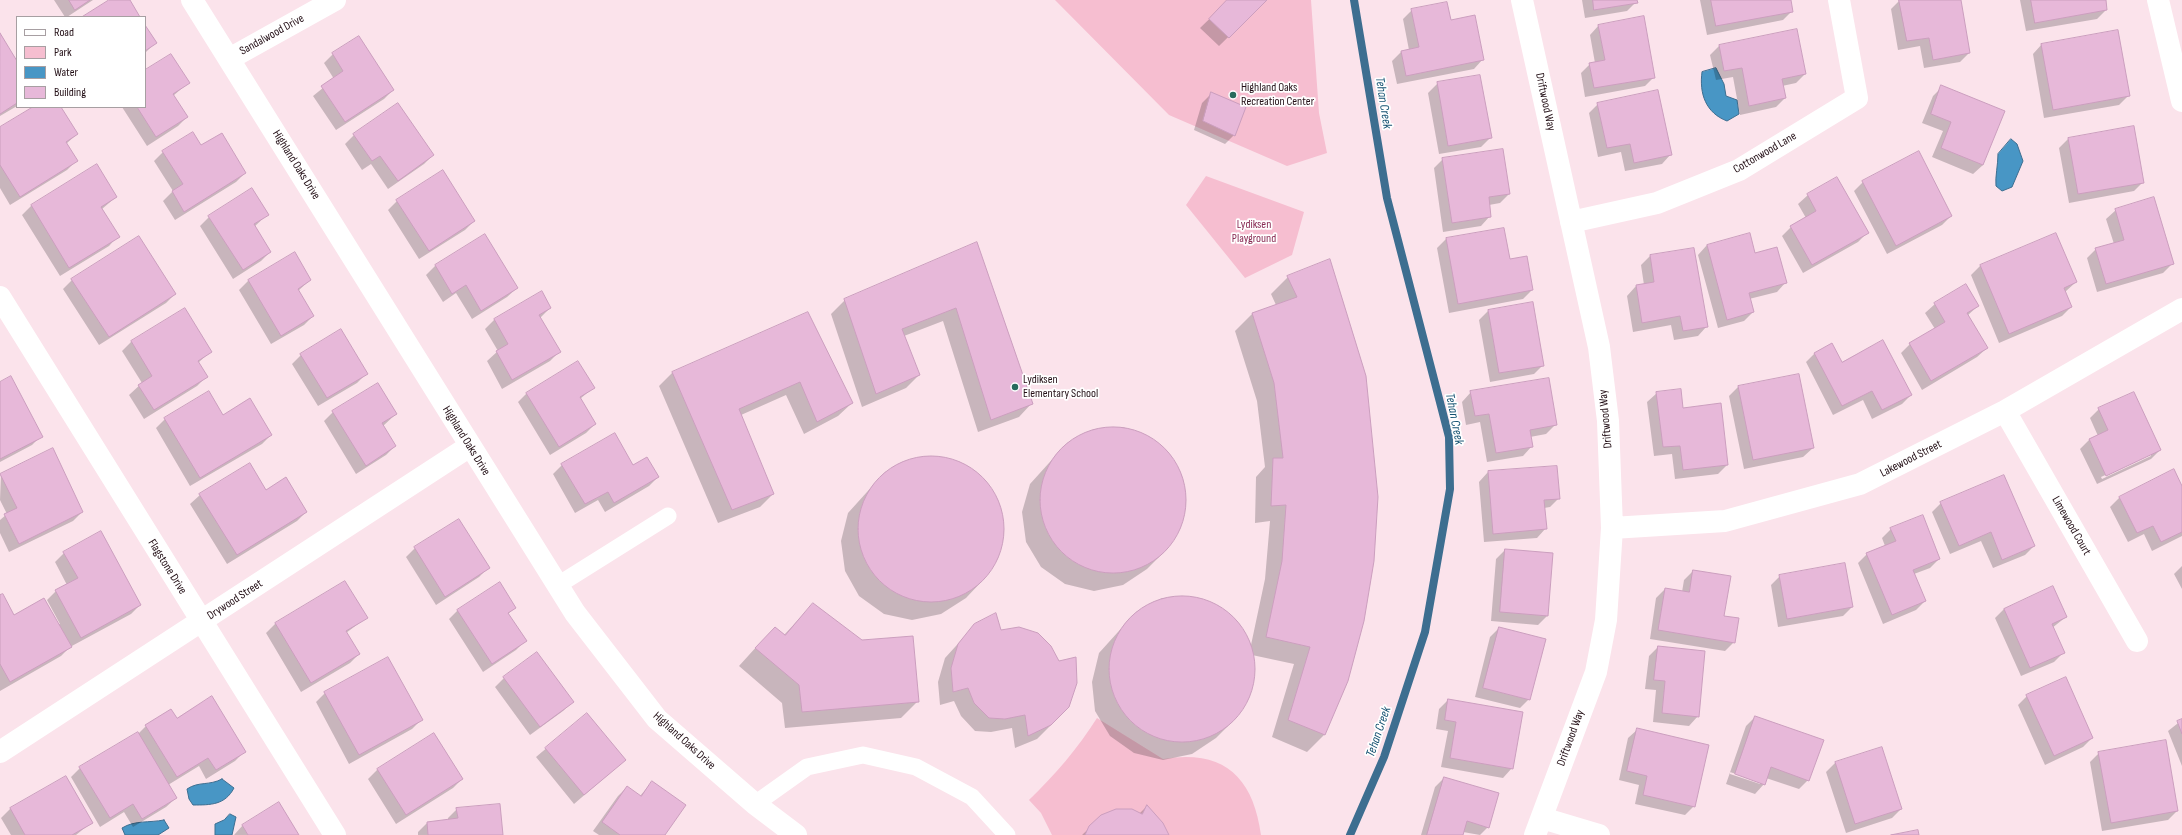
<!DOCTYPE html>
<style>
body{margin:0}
#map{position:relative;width:2182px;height:835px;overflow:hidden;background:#fbe3eb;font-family:"Sofia Sans Condensed",sans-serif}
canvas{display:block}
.legend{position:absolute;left:16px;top:16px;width:130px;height:92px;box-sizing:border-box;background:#fff;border:1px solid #a79fa2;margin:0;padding:5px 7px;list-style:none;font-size:12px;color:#230f16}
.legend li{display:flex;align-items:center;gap:8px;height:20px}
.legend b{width:20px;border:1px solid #a79fa2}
</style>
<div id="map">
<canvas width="2182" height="835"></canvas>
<ul class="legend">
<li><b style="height:5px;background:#fff"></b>Road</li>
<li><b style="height:11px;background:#f6bed0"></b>Park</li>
<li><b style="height:11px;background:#4896c5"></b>Water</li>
<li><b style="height:11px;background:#e7b8d9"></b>Building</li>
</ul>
</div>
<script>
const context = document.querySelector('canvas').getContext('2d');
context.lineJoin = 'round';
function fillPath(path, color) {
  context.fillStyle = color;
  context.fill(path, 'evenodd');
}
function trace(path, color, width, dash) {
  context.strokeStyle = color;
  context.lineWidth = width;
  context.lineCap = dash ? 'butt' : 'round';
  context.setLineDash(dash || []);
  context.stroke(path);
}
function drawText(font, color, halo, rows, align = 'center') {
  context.font = font + ' "Sofia Sans Condensed",sans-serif';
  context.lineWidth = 3.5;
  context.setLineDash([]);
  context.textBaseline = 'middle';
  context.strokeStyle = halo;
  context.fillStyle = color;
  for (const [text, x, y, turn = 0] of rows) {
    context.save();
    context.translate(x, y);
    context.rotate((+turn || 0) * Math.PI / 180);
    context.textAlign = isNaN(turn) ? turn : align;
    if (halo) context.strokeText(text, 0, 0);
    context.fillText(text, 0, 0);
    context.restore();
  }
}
const green = new Path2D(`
 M1055,0H1311L1319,113L1327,153L1287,166L1169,115Z
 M1206,176L1304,212L1292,255L1245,278L1186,205Z
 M1097,718L1163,759C1223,749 1253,776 1261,835H1052L1041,813L1029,800C1055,775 1078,748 1097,718Z`);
const water = new Path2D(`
 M1716,68L1724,84L1726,96L1737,100L1739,114L1727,121C1706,113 1699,94 1702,72Z
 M2011,139L2017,144L2023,161L2012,187L2002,191L1996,186C1995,177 1998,165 1998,154Z
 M222,779L234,788C225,805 211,805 193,805L189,799L187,789C199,781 209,786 222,779Z
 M230,814L236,817L232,835H215V824L224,820Z
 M164,820L169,828L158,835H125L122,828C135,820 149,823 164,820Z`);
const shadow = new Path2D(`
 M54,0H93L67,17H65Z
 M1229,0H1266L1219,46L1200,28Z
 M1582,0H1636V2L1627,11L1585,18Z
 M1700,0H1790L1792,11L1783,20L1707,35Z
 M1900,0H1960L1969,53L1960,62L1924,68L1920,46L1898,50L1891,9Z
 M2020,0H2105L2106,10L2097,19L2026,31Z
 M1412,10L1450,21L1483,59L1474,69L1397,84L1392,61L1401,52L1409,50L1403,19Z
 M1599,25L1654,77L1645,86L1585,97L1581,73L1590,64L1595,63L1590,35Z
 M145,26L155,43L145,53Z
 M0,35L17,63V106L0,116Z
 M358,37L393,90L384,99L336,130L313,96L334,79L324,63L333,54Z
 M2042,44L2128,96L2119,105L2044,118L2033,54Z
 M1719,46L1805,74L1796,83L1782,86L1785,98L1776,107L1740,115L1733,77L1716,80L1710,55Z
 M145,72L188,83L173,96L187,117L178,126L147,146L122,107H145Z
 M1438,83L1490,138L1481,147L1439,154L1428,93Z
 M1942,87L1983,165L1973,174L1932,157L1943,131L1922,123L1933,96Z
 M1211,94L1234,135L1225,144L1194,130L1202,103Z
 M1598,104L1671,154L1662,164L1625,171L1621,152L1598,157L1589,113Z
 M35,107H60L77,134L66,144L76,161L67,170L10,205L0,188V128Z
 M354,135L433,155L424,164L388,189L371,164L362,170L345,144Z
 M2068,139L2143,182L2134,191L2069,203L2059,148Z
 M201,146L245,173L236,182L175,220L163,201L173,191L154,161L163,152Z
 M1443,159L1509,194L1500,203L1489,205L1490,216L1481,226L1443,232L1434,168Z
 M96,166L116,197L102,209L118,236L109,246L60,276L22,215L31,206Z
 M1837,179L1867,233L1858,242L1803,273L1782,236L1791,227L1806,218L1798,204L1808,195Z
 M1863,182L1951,216L1942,225L1887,254L1854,191Z
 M252,189L268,214L254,227L270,252L261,261L233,279L200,226L209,217Z
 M397,201L474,221L465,230L419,259L388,210Z
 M2116,210L2172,264L2163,273L2097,292L2087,258L2096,249L2114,244L2106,219Z
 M1503,229L1509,261L1532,290L1523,299L1449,313L1437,248L1446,239Z
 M2056,234L2076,282L2065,292L2071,307L2062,316L1999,343L1971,275L1980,266Z
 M484,236L517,288L507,297L472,319L456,293L443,302L426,275L435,266Z
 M977,244L1032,403L1019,417L978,432L943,321L904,336L919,375L906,388L862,407L831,314L845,300Z
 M1707,245L1754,255L1786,282L1777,292L1749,299L1753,312L1744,321L1718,328L1698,255Z
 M1693,249L1707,326L1698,336L1674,340L1671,325L1633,332L1627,296L1636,286L1644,285L1641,265L1650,256Z
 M294,254L310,280L298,291L313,316L304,325L271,344L239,290L248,281Z
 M1330,261L1347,681L1324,735L1307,752L1272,737L1294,664L1252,655L1254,672L1249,698L1234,720L1216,738L1192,754L1163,760L1134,753L1110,736L1095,711L1092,682L1099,653L1136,612L1162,598L1192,597L1217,605L1238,622L1251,645L1265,579L1270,521L1255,523L1256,477L1265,467L1257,401L1235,331L1253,313L1276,305L1271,294L1288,277Z
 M72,280L175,294L166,303L99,345L63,289Z
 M1966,286L1978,306L1968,315L1987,348L1977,357L1922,390L1901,353L1910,344L1935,329L1925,313L1935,304Z
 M541,293L550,308L540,318L559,352L550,361L502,389L487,361L498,351L485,329L494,320Z
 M184,310L210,352L198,363L206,377L197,386L144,419L129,395L142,383L122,351L131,342Z
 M1488,311L1543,365L1534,374L1490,382L1479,320Z
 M808,313L852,403L838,416L804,434L786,395L741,415L773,494L760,507L718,523L659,386L672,373Z
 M1815,353L1841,363L1911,395L1902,404L1872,419L1863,400L1833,415L1806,362Z
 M301,355L366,374L357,383L318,406L292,364Z
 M1798,375L1813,448L1803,457L1744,469L1729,396L1738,387Z
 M0,383L41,436L32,445L0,462Z
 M594,387L580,399L595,424L586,433L550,455L518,402L527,393Z
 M1471,392L1555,425L1546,434L1530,437L1532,446L1523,456L1487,462L1480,422L1466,425L1462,402Z
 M1657,393L1683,409L1727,465L1718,474L1675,479L1672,454L1654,456L1647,402Z
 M2099,409L2160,450L2151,459L2097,484L2080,449L2089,440L2098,436L2090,418ZM2151,454V456L2102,479L2101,477Z
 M333,412L396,414L383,426L395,446L386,455L356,474L324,421Z
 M222,416L271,435L262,444L190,486L156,428L165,419Z
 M1123,427L1148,436L1169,453L1182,476L1186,503L1180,529L1165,551L1147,569L1123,585L1094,591L1065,584L1041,567L1026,542L1022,512L1030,484L1067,443L1094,429Z
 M941,457L966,465L987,482L1000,506L1004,532L998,558L983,580L966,598L941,614L912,620L884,614L859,596L845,571L841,541L848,513L885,472L912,459Z
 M249,464L266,491L306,512L297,521L227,564L190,504L200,495Z
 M562,465L633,467L658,477L649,486L605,512L598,500L575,513L553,474Z
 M1556,467L1559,498L1550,507L1544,508L1546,528L1537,538L1484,542L1479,482L1488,472Z
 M1,474L82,512L73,521L9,552L0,533V520L7,514L0,500Z
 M2182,489V536L2152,551L2144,534L2128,542L2110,507L2120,497Z
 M1941,503L2034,546L2025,555L1993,568L1981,541L1950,554L1932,512Z
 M1891,529L1939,559L1930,568L1914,574L1925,601L1916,610L1883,624L1858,563L1867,554L1885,546L1882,538Z
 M415,548L488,568L479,577L436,605L406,557Z
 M1505,550L1547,616L1538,625L1491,621L1496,559Z
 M64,553L140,605L131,614L70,647L61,656L0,691V597L14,616L60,624L47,600L56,591L67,585L55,562Z
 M2182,566V589L2174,574Z
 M1693,571L1723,616L1734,642L1725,651L1650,639L1656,598L1665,589L1682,592L1684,580Z
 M1780,576L1852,607L1843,616L1778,627L1771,585Z
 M345,582L366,618L346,633L359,654L350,663L301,692L266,633L275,624Z
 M2053,588L2066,617L2052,628L2064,652L2054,662L2021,676L1995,618L2004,609Z
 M813,604L918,701L901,718L785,728L782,703L739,666L758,645L784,635Z
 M515,608L508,614L525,641L516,650L483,672L449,619L458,610Z
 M975,625L1000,631L1051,725L1037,739L1015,748L1012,728L991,732L975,731L961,716L954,701L940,705L938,682L945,658Z
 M1499,628L1529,699L1520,708L1475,697L1490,637Z
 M1658,647L1698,716L1689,726L1653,722L1656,690L1645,689L1649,656Z
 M504,678L572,702L563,711L530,735L495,687Z
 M325,693L421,720L412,729L349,764L316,702Z
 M2027,696L2092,738L2083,747L2045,765L2018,705Z
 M1448,700L1512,768L1503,778L1441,767L1448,731L1436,729L1439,709Z
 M587,714L625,760L574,804L536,757Z
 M1755,717L1808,780L1799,789L1766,778L1764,784L1755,794L1726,784L1746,726ZM1730,772L1760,782V784L1730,774Z
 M177,719L244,752L235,761L206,779L199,766L168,785L176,798L166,807L133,827L124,812L100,827L71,777L80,768L138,734L146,726Z
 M2182,720V766L2168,731Z
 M1638,729L1694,806L1685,815L1635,804L1639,785L1619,780L1628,738Z
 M434,734L462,779L453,788L396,824L368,779L377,770Z
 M1881,748L1901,809L1892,818L1846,833L1826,772L1835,763Z
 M2099,753L2177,811L2168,820L2102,831L2090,762Z
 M66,777L92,822L76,835H11L1,818L10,809Z
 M1444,778L1488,827L1480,835L1463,832L1462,835H1421L1435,787Z
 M652,782L664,835H599L593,831L618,796L627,787L640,796Z
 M1147,806L1168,835H1082L1102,816L1139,814Z
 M457,809L502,835H418V832L427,823L448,820V818Z
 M243,825L297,835H234Z`);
const stream = new Path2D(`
 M1350,835L1384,757L1425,632L1450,489L1449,437L1387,198L1354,0`);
const building = new Path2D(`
 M69,0H90L75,10Z
 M109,0H130L140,17H82Z
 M1227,0H1267L1229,38L1209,19Z
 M1593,0H1637L1638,3L1594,10Z
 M1711,0H1791L1793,12L1716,26Z
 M1899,0H1961L1970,53L1933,60L1929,38L1907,41Z
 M2031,0H2106L2107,10L2035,23Z
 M1447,2L1451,20L1475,15L1484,60L1406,76L1401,51L1419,47L1411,9Z
 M1644,16L1655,78L1594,88L1589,63L1605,60L1598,25Z
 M145,25L157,43L145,51Z
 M1797,29L1806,74L1782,79L1786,98L1749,106L1742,68L1724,71L1719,45Z
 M2118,30L2130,96L2053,110L2041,44Z
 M0,33L17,61V103L0,114Z
 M359,36L394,90L345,122L321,86L343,71L332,53Z
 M171,54L190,83L173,94L188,117L156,137L137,107H145V70Z
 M1480,75L1492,138L1448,146L1437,82Z
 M1941,85L2005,111L1983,165L1941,148L1951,122L1931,114Z
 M1658,90L1672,155L1634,163L1630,144L1607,148L1597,103Z
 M1211,92L1246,107L1235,136L1203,121Z
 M398,103L434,155L398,181L380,156L372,161L353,134Z
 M33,107H61L78,134L66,142L78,161L20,197L0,165V127Z
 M2134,126L2144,183L2078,194L2068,138Z
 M193,132L201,145L222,133L246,173L184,212L172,191L183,184L162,151Z
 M1503,149L1510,194L1489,197L1491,217L1452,223L1442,158Z
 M1919,151L1952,216L1896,246L1862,181Z
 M97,164L117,197L101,207L120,237L69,268L31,205Z
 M443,170L475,221L429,251L396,200Z
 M1837,177L1869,233L1812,265L1790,226L1816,211L1807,194Z
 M252,188L269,215L254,224L271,252L243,270L208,216Z
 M2154,197L2174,264L2106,284L2095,248L2124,240L2115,209Z
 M1504,228L1510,259L1527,256L1533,290L1458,304L1446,238Z
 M1750,233L1755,253L1777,247L1787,283L1749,293L1754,312L1727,320L1707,245Z
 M2056,233L2077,282L2064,288L2072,307L2009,334L1980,265Z
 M485,234L518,288L481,311L466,285L452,294L435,265Z
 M139,236L176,294L109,337L71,279Z
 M977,242L1033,404L991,420L956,308L902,329L920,375L876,394L844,299Z
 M1694,248L1708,327L1683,331L1680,316L1642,323L1636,285L1654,282L1650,255Z
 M295,252L311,280L298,289L314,316L281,336L248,280Z
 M1330,259L1366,376L1378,497L1374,561L1364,621L1348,681L1325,735L1288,720L1310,647L1266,637L1282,561L1286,505L1271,506L1273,458H1283L1274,383L1252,313L1297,297L1287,276Z
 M1966,284L1979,306L1967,313L1988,348L1931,381L1909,343L1945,322L1934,303Z
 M542,291L551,308L539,315L561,352L512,380L496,351L508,344L494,319Z
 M1533,302L1544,366L1499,373L1488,310Z
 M185,308L212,352L198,361L208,377L154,410L138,385L152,376L131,341Z
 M808,312L853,403L817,422L800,382L739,409L774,494L732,510L672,372Z
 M341,329L368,374L327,398L300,354Z
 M1883,340L1912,395L1882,410L1872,391L1842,406L1814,353L1832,343L1842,362Z
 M578,361L595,388L580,397L596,424L559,447L526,393Z
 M1799,374L1814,448L1753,460L1738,386Z
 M11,376L43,437L0,459V382Z
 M1549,378L1557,425L1530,430L1533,447L1496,453L1489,414L1475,416L1470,391Z
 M378,383L397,414L382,423L396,446L366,466L332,411Z
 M1681,389L1683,408L1721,403L1728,465L1683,470L1680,446L1663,447L1656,392Z
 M209,391L223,415L250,398L272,435L200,478L164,418Z
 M2134,392L2161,450L2106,476L2089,439L2108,430L2098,408Z
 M1040 500a73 73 0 1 1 146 0a73 73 0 1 1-146 0Z
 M615,433L633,465L647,457L659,477L614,503L608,492L585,504L561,464Z
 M53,448L83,512L19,544L4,514L17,508L0,474Z
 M858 529a73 73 0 1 1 146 0a73 73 0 1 1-146 0Z
 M250,463L266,490L286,477L307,512L237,555L199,494Z
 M1557,466L1560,499L1544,500L1547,529L1493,534L1488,471Z
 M2174,469L2182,486V532L2161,542L2153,526L2137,533L2119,497Z
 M2004,475L2035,546L2002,560L1991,532L1959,546L1940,502Z
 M1923,515L1940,559L1913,570L1926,601L1892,615L1866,553L1896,541L1890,528Z
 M459,519L490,568L445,597L414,547Z
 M101,531L141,605L81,638L55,590L78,578L63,552Z
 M1505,549L1553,553L1548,616L1500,612Z
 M1845,563L1853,607L1787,619L1779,575Z
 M1693,570L1731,576L1724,616L1739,618L1735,643L1658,630L1665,588L1689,592Z
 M345,581L368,618L346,631L360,654L311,683L275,623Z
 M500,582L516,608L508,613L527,641L492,664L457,610Z
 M2053,586L2067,617L2052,624L2065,653L2030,668L2004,609Z
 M3,594L14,615L44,598L72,647L10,682L0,664V595Z
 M1109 669a73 73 0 1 1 146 0a73 73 0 1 1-146 0Z
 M813,603L862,640L913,636L919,702L802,712L799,685L755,648L775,627L785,635Z
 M996,613L1001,630L1019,627L1038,633L1051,646L1059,661L1076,657L1077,683L1069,707L1051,725L1028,736L1025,715L1005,719L989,718L974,703L968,688L953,692L951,668L958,644L974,624Z
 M1499,627L1546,639L1530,700L1483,688Z
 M1658,646L1705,651L1699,717L1662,713L1665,681L1654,680Z
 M537,652L574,702L540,727L503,677Z
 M388,657L423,720L359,755L324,692Z
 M2066,677L2093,738L2054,756L2026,695Z
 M212,696L246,752L216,770L208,758L177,777L145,725L171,709L177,718Z
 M1448,699L1523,712L1513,769L1450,758L1456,722L1445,720Z
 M587,713L626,760L584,795L545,748Z
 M1755,716L1824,740L1809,781L1771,767L1765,785L1735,774Z
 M2182,719V734L2177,721Z
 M1637,728L1709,745L1695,807L1643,795L1647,776L1627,771Z
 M138,732L177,798L142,819L133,804L110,818L79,767Z
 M434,733L463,779L406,815L377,769Z
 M2166,740L2178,811L2111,823L2098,752Z
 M1882,747L1902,809L1855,824L1835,762Z
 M66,776L93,823L72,835H25L10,808Z
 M1444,777L1499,793L1489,828L1467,821L1463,835H1427Z
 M652,781L686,805L665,835H620L602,822L627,786L641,796Z
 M279,802L299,835H248L242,825Z
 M500,804L503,835H428L427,822L458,818L456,808Z
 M1147,805L1163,823L1169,835H1085L1089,826L1101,815L1116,809H1132L1142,814Z
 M1918,830L1919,835H1891Z`);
const service = new Path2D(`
 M558,585L668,516
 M755,804L807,767L863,755L916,767L972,797L1007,835`);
const minor = new Path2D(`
 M192,0L575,613L657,719L755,804L796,835
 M1522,0L1599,347L1608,421L1612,528L1606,620L1596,672L1535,835
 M2158,0L2182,101
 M229,59L335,0
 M1571,222L1657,203L1739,170L1857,98L1839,0
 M0,297L335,835
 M2005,411L2137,641
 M1612,528L1725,521L1860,484L2005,411L2182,309
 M0,752L470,446
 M1542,818L1599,835`);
const markers = [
 [1233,95,4,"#276b5d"],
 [1015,387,4,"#276b5d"]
];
const streetNames = [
 ["Sandalwood Drive",272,35,-29],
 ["Driftwood Way",1545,102,78],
 ["Cottonwood Lane",1765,153,-30],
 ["Highland Oaks Drive",296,165,58],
 ["Driftwood Way",1606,419,-95],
 ["Highland Oaks Drive",466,441,58],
 ["Lakewood Street",1911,459,-27],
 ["Limewood Court",2071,526,60],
 ["Flagstone Drive",167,567,58],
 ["Drywood Street",235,600,-33],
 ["Driftwood Way",1571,738,-70],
 ["Highland Oaks Drive",684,741,42]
];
const poiNames = [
 ["Highland Oaks",1241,88],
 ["Recreation Center",1241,102],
 ["Lydiksen",1023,380],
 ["Elementary School",1023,394]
];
const parkNames = [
 ["Lydiksen",1254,225],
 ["Playground",1254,239]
];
const waterNames = [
 ["Tehan Creek",1383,103,81],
 ["Tehan Creek",1454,419,79],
 ["Tehan Creek",1379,732,-71]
];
fillPath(green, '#f6bed0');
fillPath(water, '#4896c5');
trace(water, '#3d6e90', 1);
fillPath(shadow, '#0003');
trace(stream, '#3d6e90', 8);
fillPath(building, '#e7b8d9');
trace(building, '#cb9ebe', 1);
trace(service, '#fff', 17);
trace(minor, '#fff', 22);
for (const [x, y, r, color] of markers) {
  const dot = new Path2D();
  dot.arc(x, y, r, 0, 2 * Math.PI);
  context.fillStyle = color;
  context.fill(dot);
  trace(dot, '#fff', 1.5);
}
drawText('12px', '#230f16', '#fff', streetNames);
drawText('12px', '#230f16', '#fff', poiNames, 'left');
drawText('12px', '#892b54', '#fff', parkNames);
drawText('italic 13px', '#145171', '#fff', waterNames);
</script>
